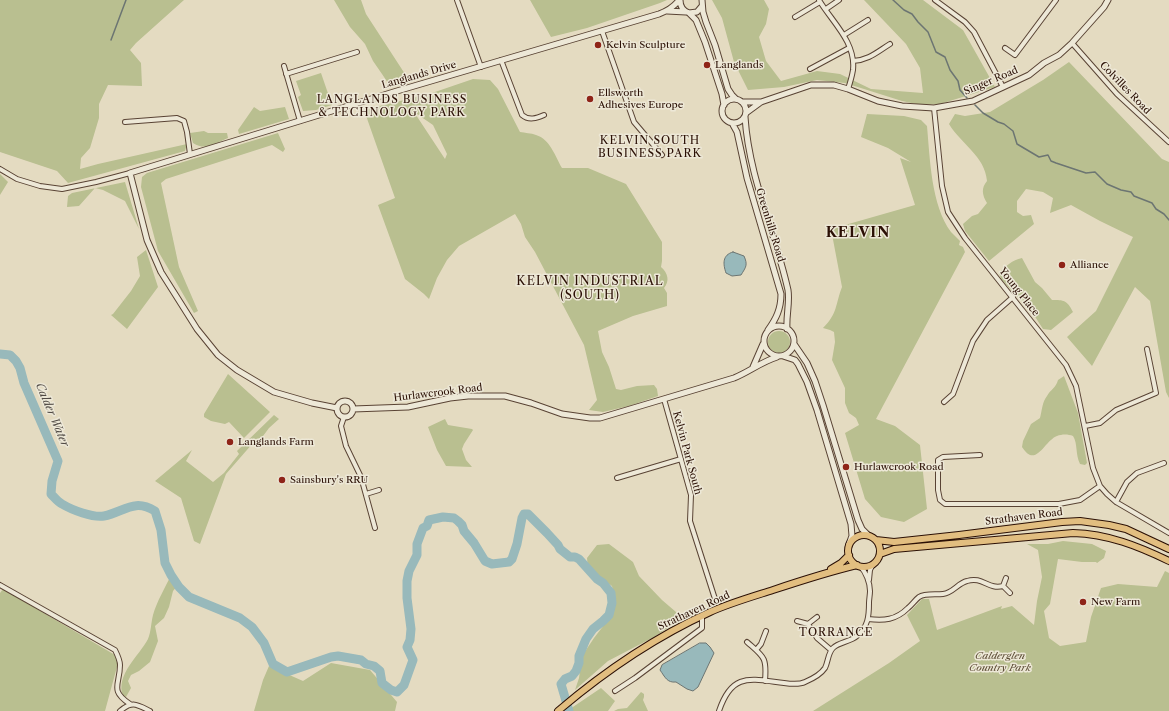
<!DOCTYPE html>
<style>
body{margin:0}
canvas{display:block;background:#e4dbc1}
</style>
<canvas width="1169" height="711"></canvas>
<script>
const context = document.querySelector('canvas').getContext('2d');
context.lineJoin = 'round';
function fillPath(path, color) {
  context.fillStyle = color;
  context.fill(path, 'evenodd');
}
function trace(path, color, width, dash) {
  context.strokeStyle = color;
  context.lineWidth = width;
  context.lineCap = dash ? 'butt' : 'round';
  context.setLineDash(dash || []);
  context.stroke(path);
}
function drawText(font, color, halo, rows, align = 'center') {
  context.font = font + ' "Libre Caslon Text",serif';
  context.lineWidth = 3;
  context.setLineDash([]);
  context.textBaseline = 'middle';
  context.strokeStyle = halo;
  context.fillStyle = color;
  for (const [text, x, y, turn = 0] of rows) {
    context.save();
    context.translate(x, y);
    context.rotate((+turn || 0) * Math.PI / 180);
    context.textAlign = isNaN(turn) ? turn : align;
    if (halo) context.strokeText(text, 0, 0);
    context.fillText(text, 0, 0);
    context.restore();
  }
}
const green = new Path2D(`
 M0,0H184L136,43L130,50L141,63L142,86L108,85L99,104V118L90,148L81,158L80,169L98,164L187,144L185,151L68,183L57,171L0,152Z
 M334,0H361L366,14L405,74L413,81L393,87L388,83L382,74L373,61L365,44L350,27Z
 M530,0H667L660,3L587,28L551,37Z
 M712,0H764L769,9L766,24L759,37L766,61L781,81L817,71L840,74L871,89L923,93L920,68L906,44L864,0H923L963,30L995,87L940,104L921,105L902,101L845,83L817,80L784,87L748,90L734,62L722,18Z
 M1069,62L1162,159L1169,162V398L1166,392L1150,301L1135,287L1092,366L1067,337L1096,311L1133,237L1100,221L1071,205L1050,213L1053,198L1043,192L1026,189L1017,201V212L1023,216L1031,215L1034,224L989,261L965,231L963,224L972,216L978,214L987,203C982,195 981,188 987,181C985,156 961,144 949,124L955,114L965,116L990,112L1043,80Z
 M321,73L332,105L316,110L303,111L298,97L301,95L296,81Z
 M473,79L490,80L498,89L520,132C525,133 531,133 536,135C550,139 555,156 562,168H588L626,184L662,242V261L661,267C668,273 670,281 664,288L667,293V306L633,316L598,331L602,352L609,367L616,389L621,390L637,386L654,385L657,389L658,396L629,406L603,412L589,410L597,400L584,345L535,252L525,237L521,224L515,214L459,246L447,260L437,278L429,299L424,294L405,279L378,205L395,198L364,110L432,93ZM414,112L433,125L447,154L445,159Z
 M254,107L260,111L285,107L289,119L239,134L238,130Z
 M867,114L904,116L921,120L927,126C930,158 931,205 951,232C954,235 957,238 960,241L959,245L963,247L965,252L876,419L895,426L920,445L927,509L904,522L881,517L865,499L845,433L859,425L856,418L849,413L845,403V388L832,360L835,342L834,332L830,330L823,328C838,313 835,305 842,287L831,229L915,205L900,158L911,162L888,148L861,137Z
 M204,131L208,133H227L228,138C214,144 206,151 193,143L190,133Z
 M278,133L285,149L283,152L272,145L166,179L161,183L179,267L198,311L194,313L158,251L141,187L142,177L147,173Z
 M0,174L8,182L0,195Z
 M125,182L139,229L125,201L103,190L95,188L79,206L67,207L68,196L72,193Z
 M146,250L158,287L127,329L111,315L113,314L131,291L140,276L137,257Z
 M1022,258L1035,282L1042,288L1052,300C1064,300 1067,300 1073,312L1051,330L1043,329L1034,315L1001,279L999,273C1006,266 1012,260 1022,258Z
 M768 342a11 11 0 1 1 22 0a11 11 0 1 1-22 0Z
 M228,374L270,412L244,438L229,422L225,424L211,421L204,417V414Z
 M1064,376L1078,413L1087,463L1085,465L1080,464C1075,454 1078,444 1073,436C1068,434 1062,434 1057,436C1044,441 1036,469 1022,447L1023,441L1031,424L1040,418C1042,411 1042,402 1047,396C1050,390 1056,388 1058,380Z
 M274,415L279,419L269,428L260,440L253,443L226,474L200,544L194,541L181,498L155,481L192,450L186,461L213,482L224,473L239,454L237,451L240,448Z
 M445,419L448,425L472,429L473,430L464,444L462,449L466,460L472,467L446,466L437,450L428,427Z
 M1063,541L1092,544L1106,551L1104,558L1097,563L1096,562H1082L1058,559L1050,604L1044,611L1049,638L1060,646L1086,642L1091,617L1101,588L1118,584L1157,587L1165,571L1169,573V711H813L889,663L920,641L907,615L922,599H929L937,630L1002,606L1001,609L1012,606L1034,625L1037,601L1042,577L1038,550L1027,544H1048Z
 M609,544L633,562L639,576L662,600L683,618L654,637L608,661L575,690L579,678L582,656L594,638L604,625L615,602L612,586L588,569L587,558L597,545Z
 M171,575L178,585L173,591L169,607L164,618L155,626L158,641L150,662L139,671L131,675L128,681L131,688L126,697L123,696C115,675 139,656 148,639C151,632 151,623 153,615C157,601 165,588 171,575Z
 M3,589L115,655L118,663L105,711H0V593Z
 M331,663L370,670L397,702L395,711H254L263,680L269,666L303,681Z
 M601,688L615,701L608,711H567Z
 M641,692L644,694V697L643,700L648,711H614L618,709L627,708Z`);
const water = new Path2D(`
 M733,252L744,256C748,265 746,267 741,275L732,276L726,273C723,264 722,255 733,252Z
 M700,643H706L710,647L714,653L698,687L693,691L687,689L676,682C667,683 665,677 660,670L662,665Z`);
const stream = new Path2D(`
 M893,0L904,10L912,14L918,22L928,32L936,52L945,57L950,70L958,81L960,90L967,98
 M111,40L126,0
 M975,105L983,113L998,122L1004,124L1013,131L1017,144L1039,157L1048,155L1051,161L1056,163L1086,173L1095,172L1107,184L1121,190L1131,192L1134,196L1152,203L1156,209L1164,214L1169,220`);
const river = new Path2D(`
 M0,354L10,355L16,361L20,368L24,383L58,461L52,481L51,494C54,497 58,502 62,504C72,510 93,518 104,516C124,512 134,498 155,511L161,530L165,563L171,575L179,587L189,597L240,618L252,627L264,643L273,664L287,672L331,657L338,656L361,660L366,664L374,666L380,671L382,683L391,690L397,692L404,685L413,660L407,647L410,640L411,629L407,598V581L409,571L417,555V544L423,528L427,526L429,520L443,517L454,518L458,521L462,525L464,531L474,543L485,561L492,564L509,562L512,559L517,544L522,518L524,514H528L547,533L558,545L560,549L570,557H575L579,559L597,579L603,583L611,593L612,603L609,615L603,621L593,629L586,639L579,656V663L576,671L572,676L565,679L561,684L569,711`);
const minor = new Path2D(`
 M457,0L481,67
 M819,0C832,22 856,42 853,70C852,76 850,83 848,89
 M935,0L965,22L974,32L1003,87
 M826,9L839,0
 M795,17L820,2
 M602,31L634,122L662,155
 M844,35L868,20
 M1072,43L1117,94L1169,142
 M1005,48L1015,55L1056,0
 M501,60L522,115C529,121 537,118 544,115
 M853,61C869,60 877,52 890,44
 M284,66L300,121
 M810,69L849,48
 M286,74L357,52
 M934,108L942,186L948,212L965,238L1066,365L1076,386L1093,468L1100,486L1107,494L1116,502L1169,533
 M125,122L177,118L184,121L187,132L190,154
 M0,169L17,179L40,186L62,189L96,182L130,173
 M664,399L691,495L690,521L715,599
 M944,402L953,394L973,341L987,320L1013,297
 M344,417L341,426L346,446L361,477L375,528
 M1085,426L1100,423L1116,410L1156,393L1147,349
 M980,455L943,457L938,460V490L940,500L945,504H1059L1080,500L1100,486
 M617,478L681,459
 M366,494L379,490
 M1116,502L1127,482L1137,473L1164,463
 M869,580L870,570L873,564
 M0,585L115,650C117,654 120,660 120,665C120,685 109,690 130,704
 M1003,586L1010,593
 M868,619C884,621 896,620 908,608C912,605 915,600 919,597C925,593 936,595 943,594C953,593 958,583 967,581C983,576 988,590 1003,586L1006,578
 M797,621L808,624L817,617
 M808,624L817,638L831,650
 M747,642C764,657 767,657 765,681
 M756,650L761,644L766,631
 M615,691L635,678L702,628V616
 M120,711C132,701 136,704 150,711
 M719,711C732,672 750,679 784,683C791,684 799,685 805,682C812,679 821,674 825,668C828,662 828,653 833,648C839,642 850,642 857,636C868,627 869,616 869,603C869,599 870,595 870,591C870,583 866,572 860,566`);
const tertiary = new Path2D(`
 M680,0C680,7 683,11 689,13L697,12L702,6
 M702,0L703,12L706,22L715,45L728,89L732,95L736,99
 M667,11L686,12
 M689,13L696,20L705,42L722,94L724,105
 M722 111a12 12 0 1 1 24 0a12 12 0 1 1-24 0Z
 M742,102H761
 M746,113L761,102L811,85H834L848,89L878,101L902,106L934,108L973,101L1029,75L1044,63L1059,55L1072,43L1104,7L1108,0
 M745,117C749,178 775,231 788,290C790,303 786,315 787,329
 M732,123L737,132L747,178L781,294C781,309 776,319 768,330
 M764 341a15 15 0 1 1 30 0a15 15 0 1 1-30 0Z
 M794,344L807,363L815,381L823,405L858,520L862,529L868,535
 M783,356L795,360L798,364L807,382L817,410L851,524L852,536L849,544
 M753,367L763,344
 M337 409a8 8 0 1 1 16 0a8 8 0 1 1-16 0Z
 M337,408L312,403L274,392L237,370L218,355L197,329L161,272L147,240L130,173L397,91L659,14C667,11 674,7 679,0
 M353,409L408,407L450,398L468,396H505L531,403L562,414L590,418H600L734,378C749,372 761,362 777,357`);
const primary = new Path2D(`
 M848 551a16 16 0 1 1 32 0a16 16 0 1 1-32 0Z
 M876,540L894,542L959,535L1062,522L1080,521L1109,525L1126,529L1169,549
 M880,554L894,549L1073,533C1108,534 1138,546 1169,561
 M831,569L841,563L849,555
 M558,711C605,671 653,638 710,612C730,603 751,597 773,590C800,581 828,572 857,565`);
const markers = [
 [598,45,4,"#8f2418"],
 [707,65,4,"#8f2418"],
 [590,99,4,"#8f2418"],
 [1062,265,4,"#8f2418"],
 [230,442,4,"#8f2418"],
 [846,467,4,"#8f2418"],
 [282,480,4,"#8f2418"],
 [1083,602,4,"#8f2418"]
];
const poiNames = [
 ["Kelvin Sculpture",606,45],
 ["Langlands",715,65],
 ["Ellsworth",598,93],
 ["Adhesives Europe",598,105],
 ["Alliance",1070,265],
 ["Langlands Farm",238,442],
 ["Hurlawcrook Road",854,467],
 ["Sainsbury's RRU",290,480],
 ["New Farm",1091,602]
];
const streetNames = [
 ["Langlands Drive",419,75,-16],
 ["Singer Road",991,81,-23],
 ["Colvilles Road",1125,88,46],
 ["Greenhills Road",770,225,73],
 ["Young Place",1019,292,52],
 ["Hurlawcrook Road",438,393,-7],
 ["Kelvin Park South",687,453,75],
 ["Strathaven Road",1024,517,-7],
 ["Strathaven Road",694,611,-25]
];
const parkNames = [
 ["Calderglen",1000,656],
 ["Country Park",1000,668]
];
const neighbourhoodNames = [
 ["LANGLANDS BUSINESS",392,100],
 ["& TECHNOLOGY PARK",392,113],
 ["KELVIN SOUTH",650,141],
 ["BUSINESS PARK",650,154],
 ["TORRANCE",836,633]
];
const waterNames = [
 ["Calder Water",52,415,67]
];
const quarterNames = [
 ["KELVIN INDUSTRIAL",590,282],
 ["(SOUTH)",590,296]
];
const districtNames = [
 ["KELVIN",858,233]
];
fillPath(green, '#b9bf90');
fillPath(water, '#98b9bb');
trace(water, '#6c7572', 1);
trace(stream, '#6c7572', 1.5);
trace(river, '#98b9bb', 9);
trace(minor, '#594334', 6);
trace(tertiary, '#594334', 7);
trace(primary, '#2b1005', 8);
trace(minor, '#ede8d7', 4);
trace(tertiary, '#ede8d7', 5);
trace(primary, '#e2be80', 6);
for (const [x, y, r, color] of markers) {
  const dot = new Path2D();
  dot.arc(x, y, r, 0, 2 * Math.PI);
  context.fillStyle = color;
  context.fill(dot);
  trace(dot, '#ede8d7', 1.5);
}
drawText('10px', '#2b1005', '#ede8d7', poiNames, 'left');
drawText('10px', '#2b1005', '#ede8d7', streetNames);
drawText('italic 10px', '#5d4d36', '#ede8d7', parkNames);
context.letterSpacing = '1px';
drawText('11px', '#2b1005', '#ede8d7', neighbourhoodNames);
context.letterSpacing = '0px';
drawText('italic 11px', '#514b45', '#ede8d7', waterNames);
context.letterSpacing = '1px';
drawText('12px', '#2b1005', '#ede8d7', quarterNames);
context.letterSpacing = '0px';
context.letterSpacing = '1px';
drawText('bold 14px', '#2b1005', '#ede8d7', districtNames);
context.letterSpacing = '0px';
</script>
